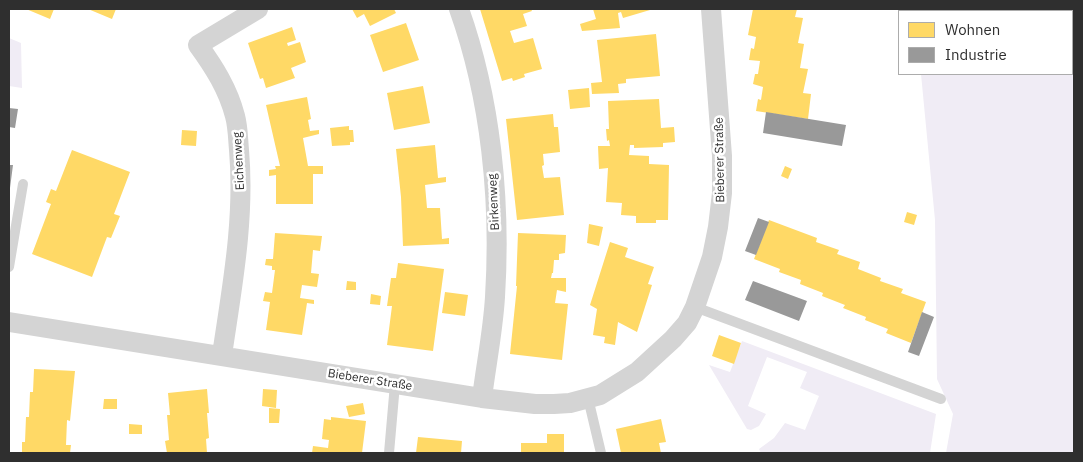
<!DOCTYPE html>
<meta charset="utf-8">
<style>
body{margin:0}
#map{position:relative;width:1083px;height:462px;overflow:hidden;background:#fff;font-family:"IBM Plex Sans",sans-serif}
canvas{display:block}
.frame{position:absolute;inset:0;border:10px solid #2f2f2f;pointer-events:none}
.legend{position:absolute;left:898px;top:10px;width:175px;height:65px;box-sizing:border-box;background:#fff;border:1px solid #acacac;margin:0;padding:6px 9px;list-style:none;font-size:15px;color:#2f2f2f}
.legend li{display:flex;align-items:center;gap:10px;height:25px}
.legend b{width:25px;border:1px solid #acacac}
</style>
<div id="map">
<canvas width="1083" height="462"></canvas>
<div class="frame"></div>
<ul class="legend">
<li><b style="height:14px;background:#ffd966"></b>Wohnen</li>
<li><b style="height:14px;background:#999"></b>Industrie</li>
</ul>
</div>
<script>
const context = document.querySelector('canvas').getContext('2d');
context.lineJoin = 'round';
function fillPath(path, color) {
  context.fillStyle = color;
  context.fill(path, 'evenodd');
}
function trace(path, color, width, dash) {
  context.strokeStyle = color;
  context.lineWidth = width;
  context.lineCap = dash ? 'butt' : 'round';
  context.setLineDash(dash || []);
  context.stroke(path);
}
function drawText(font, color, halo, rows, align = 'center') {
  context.font = font + ' "IBM Plex Sans",sans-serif';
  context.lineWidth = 5;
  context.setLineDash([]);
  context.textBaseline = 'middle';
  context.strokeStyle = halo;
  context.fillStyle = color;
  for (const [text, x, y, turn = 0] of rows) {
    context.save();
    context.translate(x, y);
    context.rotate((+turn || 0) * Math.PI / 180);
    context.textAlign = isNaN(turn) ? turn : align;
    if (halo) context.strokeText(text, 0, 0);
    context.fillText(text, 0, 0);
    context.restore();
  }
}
const green = new Path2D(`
 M915,9H1074V453H946L953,414L937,379L935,220L921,74H1072V11H915Z
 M9,38L21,43L22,88L9,86Z
 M742,341L936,414L930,453H761L759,449L774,438L785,423L805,430L819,396L800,388L807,372L767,357L748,406L766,414L759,426L751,430L747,429L709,365L730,372Z`);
const homes = new Path2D(`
 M26,9H54L50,19Z
 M88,9H116L112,19Z
 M352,9H394L396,13L370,26L364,14L357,18Z
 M480,9H531L532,11L523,14L527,26L510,31L514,43L533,38L542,69L524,74L525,77L513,81L512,78L502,81Z
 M593,9H650V10L623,18L621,12L618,13L620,28L582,31L580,24L596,19Z
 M753,9H797L795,17L803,18L798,43L804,44L800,68L808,69L803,93L811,94L808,119L756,111L758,99L761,100L763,87L753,84L755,74H758L760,61L749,60L751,48L754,49L756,37L748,35Z
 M406,23L419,60L383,72L370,35Z
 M292,27L296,40L287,43L288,46L300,42L306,62L291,68L295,78L266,88L263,78L260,79L248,43Z
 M656,34L660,76L626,79V83L618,84L619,93L592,94L591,83L602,82L597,40Z
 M423,86L430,123L394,130L387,93Z
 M589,88L590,107L570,109L568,90Z
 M307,97L311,119L308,120L310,131L319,130V134L303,138L308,166H323V174H313V204H276V175L269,176V170L276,169L275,166H280L266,105Z
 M659,99L661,128L674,127L675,142L663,143V147L634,148V145H630L629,155L649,156V164L669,165L668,220H656V223H636V216L621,215L622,203L606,202L608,168L599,169L598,146H610L609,140L607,141L606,129H609L608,101Z
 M553,114L554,127H558L560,152L543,154L544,165L542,166L544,178L560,177L564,215L517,220L506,119Z
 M349,126V130H353L354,142H350V145L332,146L330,128Z
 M182,130L197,131L196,146L181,145Z
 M435,145L438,178L446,177V182L425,185L427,208H440L442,239L449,238V244L403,246L401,197L396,149Z
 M72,150L130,172L114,214L120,216L111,238L107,237L92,277L32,254L51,204L46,202L51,189L56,191Z
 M785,166L792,169L788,179L781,176Z
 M907,212L917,215L914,225L904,222Z
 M769,220L817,238L816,242L839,250L837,254L860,262L858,269L881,278L880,281L903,289L901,293L926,302L911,343L886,333L888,329L865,320L866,317L843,308L845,305L822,296L823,293L800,284L801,280L779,272L780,269L754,259Z
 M589,224L603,227L599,246L587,243Z
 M275,233L322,236L320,251L313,250L311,273L319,274L317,287L302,285L300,298L314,300V304L307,303L302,335L266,330L270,302L263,301L265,292L272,293L275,270H272V266L265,265L266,259H273Z
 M518,233L566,235L565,253L559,254V260H554L553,273H552L551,278H566V292L557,290L555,303L568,304L562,360L510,354L517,286H516Z
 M610,242L628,248L625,257L654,267L648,284L652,285L637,332L618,322L615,345L604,343L605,337L593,335L597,309L590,305Z
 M398,263L444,269L433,351L387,345L392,306H387L391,278H396Z
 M347,281L356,282V290H346Z
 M445,292L468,295L465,316L442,313Z
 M371,294L381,296L380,305L370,304Z
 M719,335L741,343L734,364L712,356Z
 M34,369L75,371L70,421L67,420L66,445H71L70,453H22V442H25L26,417H29L30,392H33Z
 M207,389L209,413H207L209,438L206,439L207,453H167L165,441L169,440L167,415H170L168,393Z
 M263,389L277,390L276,408L262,406Z
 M104,399H117V409H103Z
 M363,403L365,414L349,417L346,406Z
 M269,408L280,409L279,423H269Z
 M331,417L366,421L362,453H312L313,446L328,448L329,440L322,439L324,419L331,420Z
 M661,419L666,442L659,443L661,453H621L616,429Z
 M129,424L142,425V434H129Z
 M547,434H564V453H521V443H547Z
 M418,437L462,441L461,453H416Z`);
const industry = new Path2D(`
 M9,108L18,109L15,128L9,127Z
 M766,112L846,125L842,146L763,133Z
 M9,165H13L10,188H9Z
 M758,218L769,222L756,255L745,251Z
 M753,281L807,301L799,321L745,300Z
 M922,312L934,317L919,356L908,352Z`);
const lane = new Path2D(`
 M9,267L23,184
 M695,307L941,399
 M588,398L601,453
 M389,453L395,384`);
const street = new Path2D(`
 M459,9C491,99 501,201 495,297C493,331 486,365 482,398
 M9,322L482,398L535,404H554L570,403L600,395L637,372L673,339L687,323L695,307L712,257L718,227L722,193V156L711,9
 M222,355C232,287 245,219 239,150C238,139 238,127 235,116C228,89 214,67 198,45L258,9`);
const streetNames = [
 ["Bieberer Straße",720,160,-91],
 ["Eichenweg",239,161,-93],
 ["Birkenweg",494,202,-93],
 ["Bieberer Straße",370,380,9]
];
fillPath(green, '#f0ecf5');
fillPath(homes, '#ffd966');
fillPath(industry, '#999');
trace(lane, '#d4d4d4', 10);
trace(street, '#d4d4d4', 20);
drawText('12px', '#2f2f2f', '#fff', streetNames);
</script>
